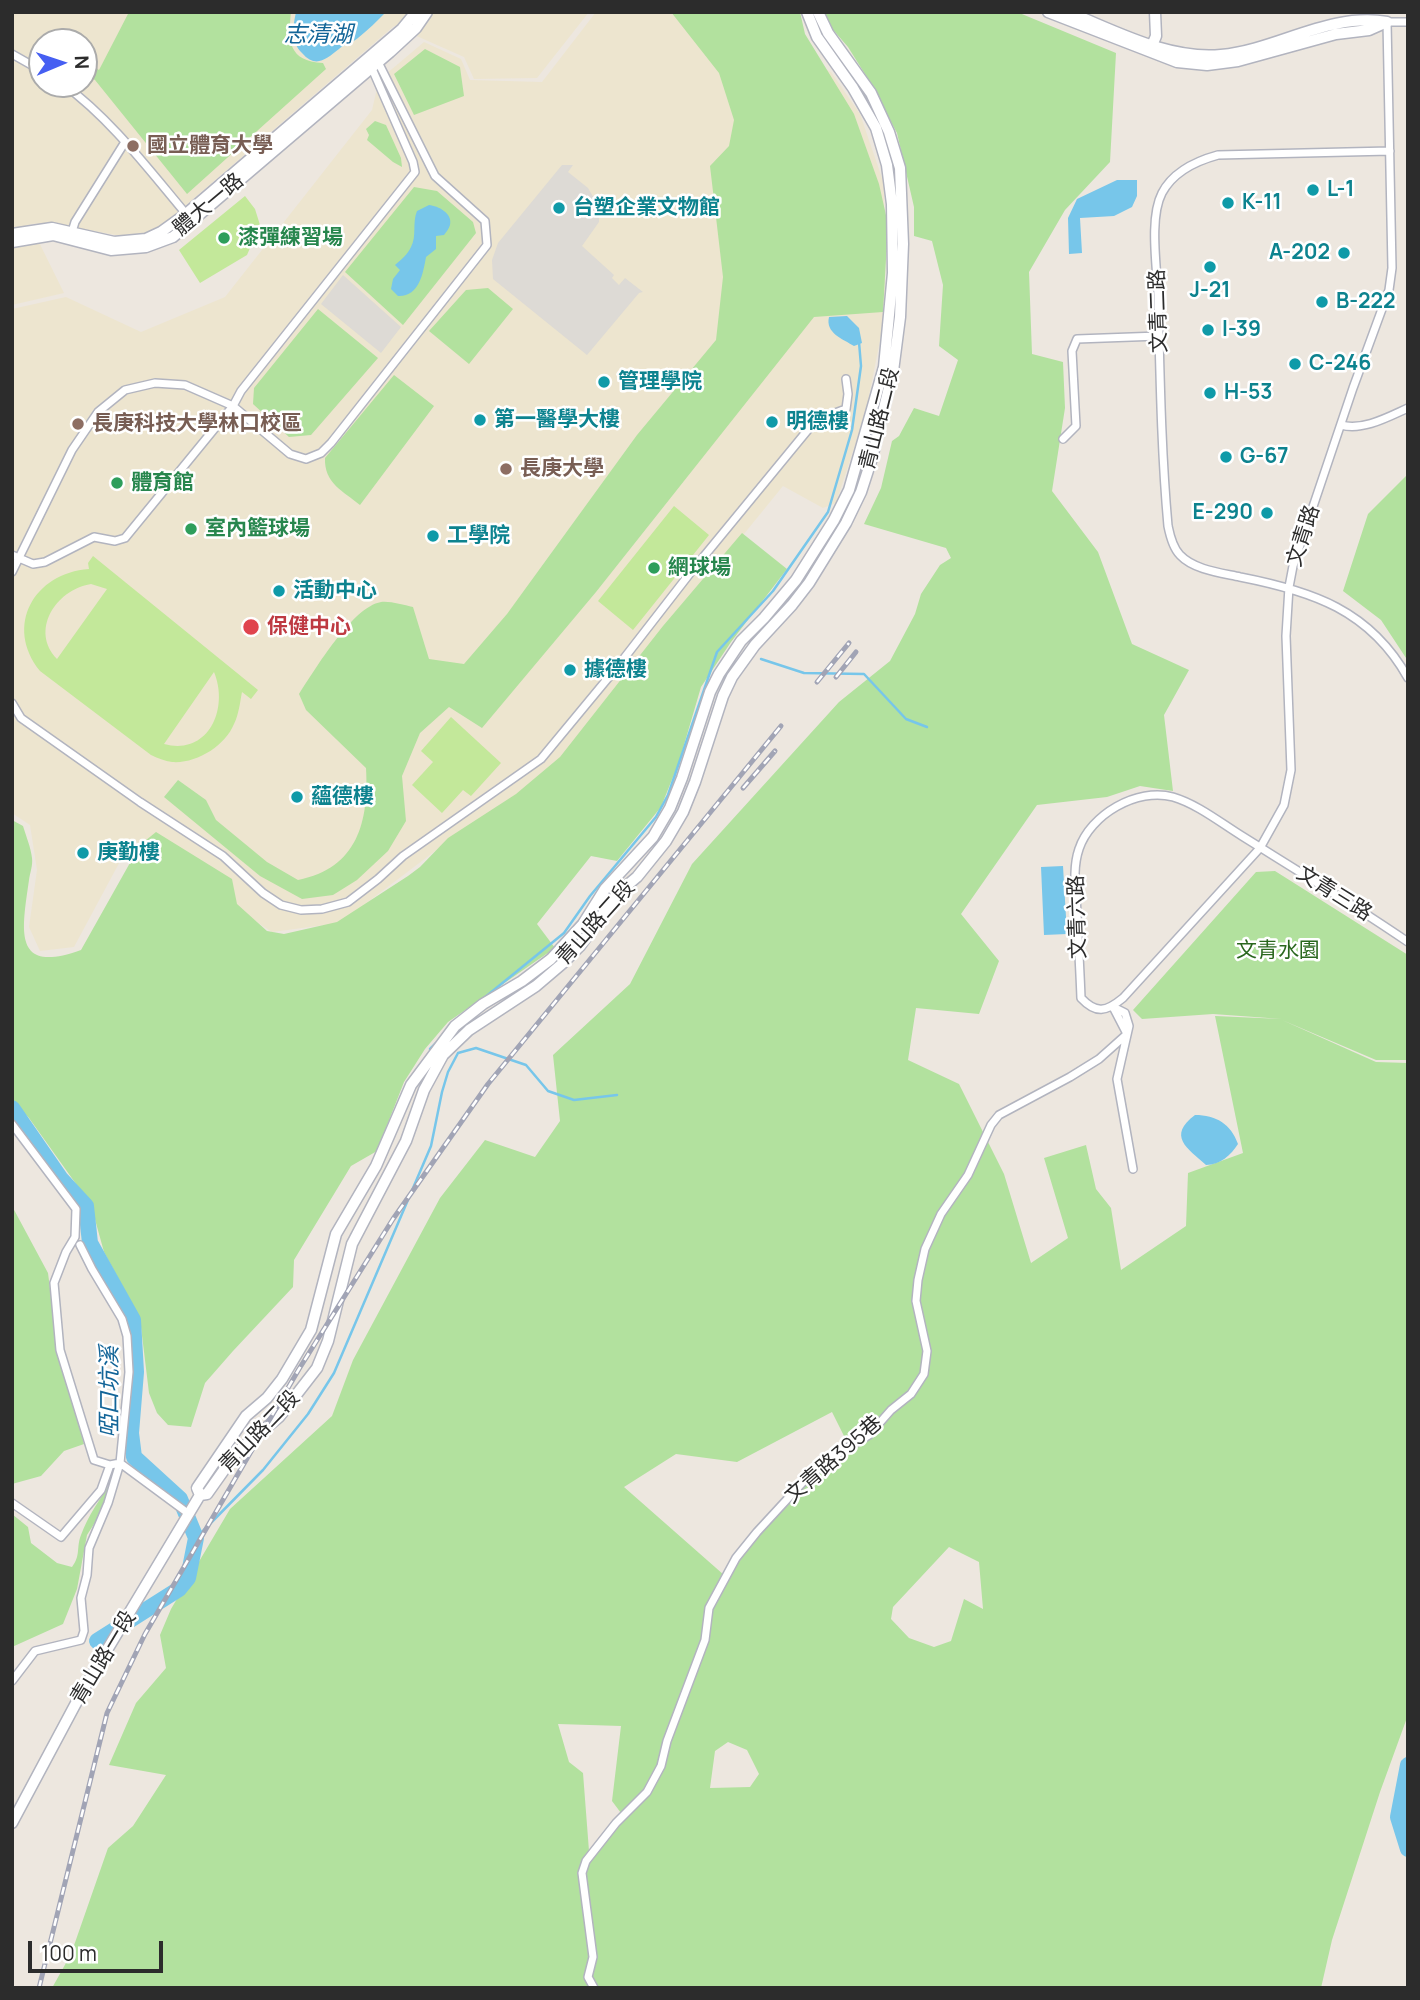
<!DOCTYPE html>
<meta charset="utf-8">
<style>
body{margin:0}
#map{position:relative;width:1420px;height:2000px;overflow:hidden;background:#ede7df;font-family:Manrope,sans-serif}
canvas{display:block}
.frame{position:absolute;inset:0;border:14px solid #2c2c2c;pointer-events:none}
.north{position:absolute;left:28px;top:28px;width:70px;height:70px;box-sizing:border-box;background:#fff;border:2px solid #ababab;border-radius:50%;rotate:88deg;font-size:19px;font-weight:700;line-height:28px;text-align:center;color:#2c2c2c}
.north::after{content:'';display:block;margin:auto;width:24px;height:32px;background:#465ff2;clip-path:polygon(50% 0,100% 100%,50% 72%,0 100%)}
.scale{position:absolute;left:28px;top:1941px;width:135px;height:32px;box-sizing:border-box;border:4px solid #2c2c2c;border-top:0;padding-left:9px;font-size:21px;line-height:24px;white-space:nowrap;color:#2c2c2c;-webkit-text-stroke:5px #fff;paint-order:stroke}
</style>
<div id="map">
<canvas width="1420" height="2000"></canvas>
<div class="frame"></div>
<div class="north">N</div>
<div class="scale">100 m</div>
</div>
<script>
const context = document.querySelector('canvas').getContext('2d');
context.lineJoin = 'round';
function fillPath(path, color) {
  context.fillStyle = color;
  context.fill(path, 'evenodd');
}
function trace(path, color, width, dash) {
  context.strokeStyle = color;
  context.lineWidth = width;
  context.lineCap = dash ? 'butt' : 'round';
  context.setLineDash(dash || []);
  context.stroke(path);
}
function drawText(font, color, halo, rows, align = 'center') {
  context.font = font + ' Manrope,"Noto Sans TC",sans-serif';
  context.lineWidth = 5;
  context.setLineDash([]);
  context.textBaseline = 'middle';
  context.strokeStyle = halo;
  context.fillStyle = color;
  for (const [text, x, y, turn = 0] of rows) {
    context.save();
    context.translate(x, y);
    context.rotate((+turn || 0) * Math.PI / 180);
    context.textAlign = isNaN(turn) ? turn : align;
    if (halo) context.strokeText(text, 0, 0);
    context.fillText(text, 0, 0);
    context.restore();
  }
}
const education = new Path2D(`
 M12,12H589L537,78L474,79L464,57L394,26L164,224L147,235H116L48,223L30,224L64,293L12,305ZM42,42H84V84H42Z
 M596,12H723L831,72L860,114L884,184L885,315L866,411L836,503L823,508L783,486L552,770L447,842L340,923L272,932L132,839L74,947L40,951L29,927L37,870L30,825L12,813V309L66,297L141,332L225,297L372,110L379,80L424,42L461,59L470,80L542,82Z`);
const green = new Path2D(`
 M129,12H291C288,41 288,61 323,63L326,69L187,194L95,80L84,74V62L99,70Z
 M671,12H800L805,34L854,114L879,184L888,224L883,312L814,317L596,592L482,728L449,707L420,733L402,776L406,821L388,851L357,880L333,895L302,899L260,876L164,797L178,780L206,800L216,820L267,862L298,880C358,868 369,821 366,768L306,710L299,694C315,670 352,607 381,602C391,601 403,605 413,607L429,659L464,664L507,614L637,435L716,340L723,277L710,166L729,146L734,120L719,73Z
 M825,12H1017L1116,53L1110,162L1065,210L1029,272L1032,354L1063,362L1065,408L1052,491L1098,552L1132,644L1189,670L1164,715L1173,791L1140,786L1107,797L1037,805L961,914L999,961L979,1014L916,1008L908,1060L959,1084L1004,1174L1031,1263L1068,1238L1044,1158L1086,1145L1096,1189L1111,1208L1121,1270L1186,1226L1188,1173L1243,1153L1215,1016L1282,1019L1213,1014L1142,1019L1133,1010L1256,872L1275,871L1408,955V1060H1376L1282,1020L1376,1062L1408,1063V1715L1380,1792L1332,1940L1321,1988H52L71,1954L108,1848L133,1826L166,1775L109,1765L136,1703L166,1668L160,1635L171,1609L230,1509L332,1416L353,1360L440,1198L485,1140L535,1157L560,1121L553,1055L630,984L692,864L839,702L890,661L915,614L921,594L940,565L951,558L946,548L864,524L881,488L892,441L899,436L914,408L939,416L958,360L939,346L943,285L932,241L914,236V207L897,133L868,79L848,47L828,24ZM832,1412L848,1444L802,1478L750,1534L724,1575L624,1487L676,1454L737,1462ZM949,1547L979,1562L983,1609L964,1599L951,1641L934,1647L909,1638L891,1619L893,1607ZM558,1724L621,1726L612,1801L621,1813L589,1851L583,1773L569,1762ZM728,1742L747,1750L759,1774L750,1787L710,1788L715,1751Z
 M425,49L460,67L464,96L414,115L394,74Z
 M375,121L386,125L401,158L402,167L393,162L367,140L369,135L366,129Z
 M414,187L437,191L473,222L476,233L403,325L345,272Z
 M488,288L513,309L469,364L429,331L466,290Z
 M318,309L378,358L311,435L289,437L253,404L254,388Z
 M394,375L434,406L360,505C343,491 324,483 325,458Z
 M1408,474V661L1381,620L1343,591L1368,514Z
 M742,533L787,569L731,642L701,687L679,762L661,807L617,861L591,856L537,924L555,948L448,1022L425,1049L404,1082L377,1151L351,1166L294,1260L293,1287L233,1351L205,1383L191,1427L168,1425L157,1413L149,1393L140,1319L104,1252L91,1205L29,1118L12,1100V820L23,826C26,836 31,848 32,858C33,865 30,873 29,880C22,930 12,975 81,950L140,845L156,832L232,879L237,904L267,931L284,934L337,922L408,876L420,867L448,838L516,794L560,757L663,626Z
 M12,1206L48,1273L58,1350L84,1444L64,1451L41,1476L12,1484Z
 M111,1482L108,1502L87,1535L77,1589L63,1624L12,1647V1514L28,1527L31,1543L57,1563L72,1567C81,1555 76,1548 81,1535C88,1516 100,1499 111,1482Z`);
const pitch = new Path2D(`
 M245,196L255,209L260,225L247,255L200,283L179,250Z
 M674,506L709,535L633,630L598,601Z
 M93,556L258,690L251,699L242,692C240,702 239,714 234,724C225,746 196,764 172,762C165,761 157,758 151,755L40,671C4,626 34,573 89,569L88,563ZM91,584L107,589L57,659C30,631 55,590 91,584ZM214,672C229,708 209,756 164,744Z
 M451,717L501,763L471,796L463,790L442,813L412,785L433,762L421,751Z`);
const plaza = new Path2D(`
 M562,165H573L568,172L588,188L599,207V222L582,246L614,275L612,278L619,285L625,278L643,292L639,293L587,355L493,279L492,260L498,243Z
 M343,275L401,327L381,353L321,304Z`);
const water = new Path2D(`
 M296,12H386C377,21 368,30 358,38C352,43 344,44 339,49C326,59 316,69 302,53C290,41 293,27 296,12Z
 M1117,180H1137V196L1132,207L1114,216L1080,218L1082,253L1069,254L1068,218L1077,199Z
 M429,205C438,206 453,213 450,225C449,229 446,232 444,235L436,236V249L426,257C423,274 419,297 398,296L391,289L393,279L400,270L395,265C401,260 408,254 411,247C417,236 412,223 417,211Z
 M847,316L859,328L862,343L854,346C843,339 825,333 829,317Z
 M1063,866L1067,934L1044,935L1041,867Z
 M1195,1115C1216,1115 1231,1124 1238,1144C1231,1155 1220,1165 1206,1165C1187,1148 1167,1136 1195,1115Z`);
const stream = new Path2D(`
 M761,659L804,673L864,674L906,719L927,727
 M484,998L564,933L590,896L656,817L668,795L717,652L773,591L828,512L852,430L861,366L859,342
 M430,1049L436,1043
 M196,1538L263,1470L308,1414L334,1373L431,1146L442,1092L448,1072L458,1053L476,1048L526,1065L548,1091L574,1100L617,1095`);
const river = new Path2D(`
 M12,1108L61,1179L86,1206L90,1243L133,1320L136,1372L131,1433L134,1457L180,1499L196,1538L188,1578L179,1589L97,1641
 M1408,1765L1398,1817L1408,1849`);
const street = new Path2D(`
 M1408,22H1387L1392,268L1389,290L1353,388L1293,566L1289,587L1286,636L1291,770L1284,805L1260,848L1123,998C1106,1012 1096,1014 1081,998C1080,969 1078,941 1077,913C1076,892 1072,869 1079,849C1090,815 1137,787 1173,797C1197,804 1221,823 1242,836C1298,871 1354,905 1408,942
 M12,54L42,71
 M63,84C111,119 149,170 187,215
 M1390,151L1218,155C1196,161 1173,172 1162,193C1149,218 1157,267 1158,295C1160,372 1161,449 1168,526C1170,536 1173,548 1180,555C1194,570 1222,573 1240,577C1312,591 1370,610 1408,678
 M71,235L75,222L125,142
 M1341,425C1363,431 1388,417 1408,408
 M1063,439L1076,426L1072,351L1077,339L1159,336
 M12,555L33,564L45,562L94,537L115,541L125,538L233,406L241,391L415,172L413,162L370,64
 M12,572L72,450L98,412L125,390L155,383L185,385L233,406L290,454L306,459L321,453L331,443L487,245L485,221L435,176L378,62L374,60
 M12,703L21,718L140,802L223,856L263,893L281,905L301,910L322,909L348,902L378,879L403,856L541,759L618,666L691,572L816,420L846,409L848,394L846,379
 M1113,1007L1125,1013L1129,1026L1117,1079L1133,1169
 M1113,1007L1127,1034
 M12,1124L76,1209L75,1237L66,1252L54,1283L60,1350L94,1460L110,1465L120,1463L189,1514
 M12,1503L61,1537L101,1490L110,1465
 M12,1681L35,1651L81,1640L84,1631L81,1598L87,1575L89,1548L108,1503L120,1463L129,1372L127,1336L122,1319L92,1269L80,1245
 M594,1988L588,1977L593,1957L582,1873L586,1861L616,1823L647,1792L661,1766L667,1741L705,1640L709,1608L736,1558L757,1532L804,1481L831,1458L869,1435L891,1410L911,1394L924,1374L927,1351L916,1301L918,1280L925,1249L941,1214L968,1175L991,1125L999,1115L1070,1077L1099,1059L1127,1034`);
const secondary = new Path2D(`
 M1048,12L1177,62L1207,65L1238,61L1336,34L1369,30L1387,22
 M1068,12C1116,31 1168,60 1221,55C1277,50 1329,12 1387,22
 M1151,48L1156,36L1155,12
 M12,234L52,228L114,242L146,239L161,232L186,214L402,29L416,12
 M12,242L53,235L111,250L146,247L173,237L390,52L416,28L427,12
 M200,1495L207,1494L236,1453L279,1417L317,1368L328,1341L352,1244L406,1141L424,1090L443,1055L469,1030L536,986L563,963L580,946L618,893L637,877L666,841L683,812L695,782L723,696L732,677L755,645L792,605L809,583L846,523L861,492L872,458L893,371L900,317L903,244L900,168L889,132L871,93L828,33L818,12
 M200,1495L197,1488L246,1416L267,1398L282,1379L311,1330L336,1234L376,1166L411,1085L455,1026L483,1004L522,981L551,959L583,924L605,889L653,837L670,808L682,778L710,692L719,674L741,641L764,618L796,580L834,520L849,490L884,367L893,273L892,204L887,165L876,128L853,88L817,37L807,12
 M12,1823L83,1690L200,1495`);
const rail = new Path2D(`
 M836,677L856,652
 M817,682L849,643
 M743,788L775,751
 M39,1988L107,1713L145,1634L299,1369L393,1219L488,1084L781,726`);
const markers = [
 [133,146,7,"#8d6e63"],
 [1313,190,7,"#0f9aa8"],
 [1228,203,7,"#0f9aa8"],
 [559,208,7,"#0f9aa8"],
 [224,238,7,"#2e9e5b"],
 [1344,253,7,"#0f9aa8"],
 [1210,267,7,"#0f9aa8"],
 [1322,302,7,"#0f9aa8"],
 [1208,330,7,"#0f9aa8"],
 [1295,364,7,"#0f9aa8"],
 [604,382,7,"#0f9aa8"],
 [1210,393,7,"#0f9aa8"],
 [480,420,7,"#0f9aa8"],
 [772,422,7,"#0f9aa8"],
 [78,424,7,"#8d6e63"],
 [1226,457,7,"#0f9aa8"],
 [506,469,7,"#8d6e63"],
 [117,483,7,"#2e9e5b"],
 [1267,513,7,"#0f9aa8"],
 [191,529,7,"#2e9e5b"],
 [433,536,7,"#0f9aa8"],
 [654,568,7,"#2e9e5b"],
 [279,591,7,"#0f9aa8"],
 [251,627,9,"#e0444e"],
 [570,670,7,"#0f9aa8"],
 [297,797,7,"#0f9aa8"],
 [83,853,7,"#0f9aa8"]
];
const educationNames = [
 ["國立體育大學",147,146],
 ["長庚科技大學林口校區",92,424],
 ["長庚大學",520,469]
];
const cultureNames = [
 ["L-1",1327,190],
 ["K-11",1242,203],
 ["台塑企業文物館",573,208],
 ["A-202",1330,253,"right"],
 ["J-21",1210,291,"center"],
 ["B-222",1336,302],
 ["I-39",1222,330],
 ["C-246",1309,364],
 ["管理學院",618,382],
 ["H-53",1224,393],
 ["第一醫學大樓",494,420],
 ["明德樓",786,422],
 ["G-67",1240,457],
 ["E-290",1253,513,"right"],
 ["工學院",447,536],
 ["活動中心",293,591],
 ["據德樓",584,670],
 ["蘊德樓",311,797],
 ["庚勤樓",97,853]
];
const streetNames = [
 ["體大一路",209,205,-40],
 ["文青二路",1159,311,-92],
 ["青山路二段",880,419,-76],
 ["文青路",1304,536,-72],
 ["文青三路",1334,894,32],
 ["文青六路",1078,917,-92],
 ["青山路二段",596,923,-48],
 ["青山路二段",260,1432,-46],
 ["文青路395巷",834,1460,-41],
 ["青山路一段",104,1658,-59]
];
const leisureNames = [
 ["漆彈練習場",238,238],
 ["體育館",131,483],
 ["室內籃球場",205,529],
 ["網球場",668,568]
];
const healthNames = [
 ["保健中心",267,627]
];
const parkNames = [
 ["文青水園",1278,951]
];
const waterNames = [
 ["志清湖",318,36],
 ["啞口坑溪",111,1392,-90]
];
fillPath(education, '#ede5cf');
fillPath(green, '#b2e19e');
fillPath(pitch, '#c3e89a');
fillPath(plaza, '#dddad5');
fillPath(water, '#77c6ea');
trace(stream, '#77c6ea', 2.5);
trace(river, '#77c6ea', 16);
trace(street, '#b2b4bf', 10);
trace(secondary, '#b2b4bf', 13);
trace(street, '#fff', 7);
trace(secondary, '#fff', 10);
trace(rail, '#a1a4b5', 5);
trace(rail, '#fff', 2.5, [8]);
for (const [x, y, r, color] of markers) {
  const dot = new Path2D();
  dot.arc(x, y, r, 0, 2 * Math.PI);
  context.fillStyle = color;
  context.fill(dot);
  trace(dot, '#fff', 2.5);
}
drawText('bold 21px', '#785e54', '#fff', educationNames, 'left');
drawText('bold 21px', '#0d838f', '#fff', cultureNames, 'left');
drawText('21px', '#2c2c2c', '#fff', streetNames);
drawText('bold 21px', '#27864d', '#fff', leisureNames, 'left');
drawText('bold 21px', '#be3a42', '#fff', healthNames, 'left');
drawText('21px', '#2a671e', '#fff', parkNames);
drawText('italic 23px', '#136598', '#fff', waterNames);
</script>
